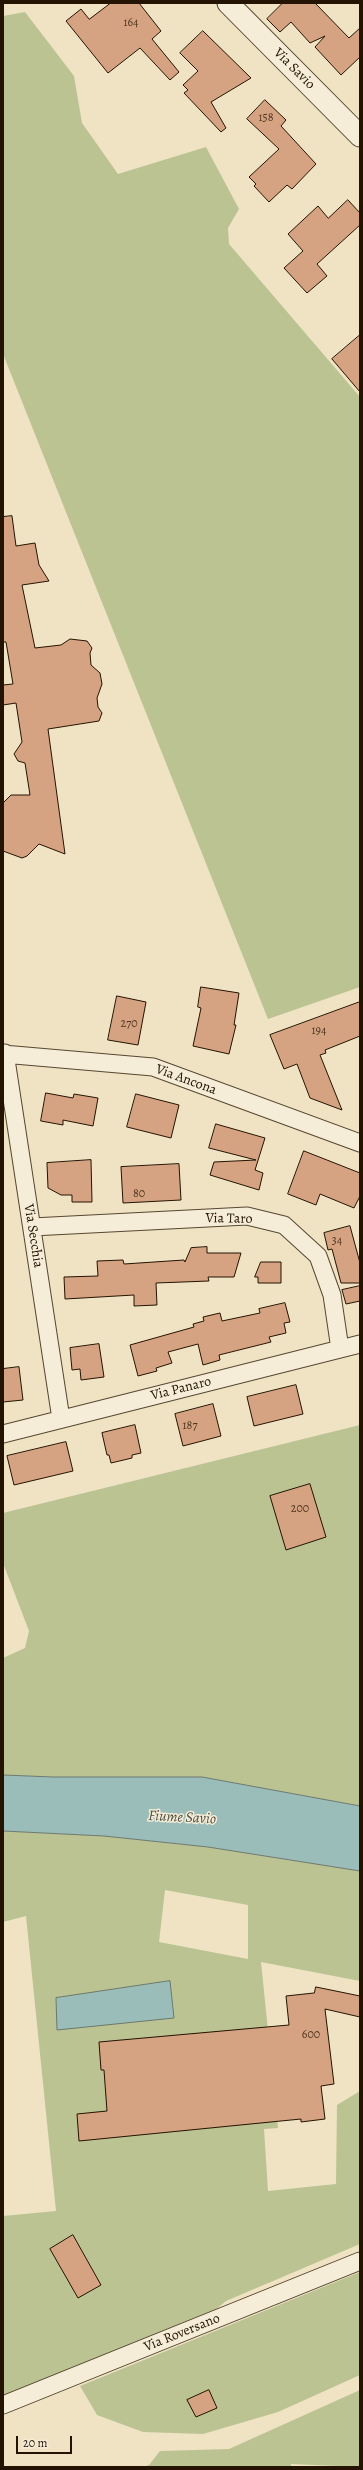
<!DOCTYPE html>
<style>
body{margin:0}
#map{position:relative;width:363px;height:2470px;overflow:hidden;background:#efe3c3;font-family:Alegreya,serif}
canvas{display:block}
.frame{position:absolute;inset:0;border:4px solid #241300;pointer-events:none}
.scale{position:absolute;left:16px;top:2436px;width:56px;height:18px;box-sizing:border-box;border:2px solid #241300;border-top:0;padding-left:5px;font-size:12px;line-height:14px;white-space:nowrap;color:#241300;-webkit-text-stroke:3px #f5edd8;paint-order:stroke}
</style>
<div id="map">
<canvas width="363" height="2470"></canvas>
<div class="frame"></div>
<div class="scale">20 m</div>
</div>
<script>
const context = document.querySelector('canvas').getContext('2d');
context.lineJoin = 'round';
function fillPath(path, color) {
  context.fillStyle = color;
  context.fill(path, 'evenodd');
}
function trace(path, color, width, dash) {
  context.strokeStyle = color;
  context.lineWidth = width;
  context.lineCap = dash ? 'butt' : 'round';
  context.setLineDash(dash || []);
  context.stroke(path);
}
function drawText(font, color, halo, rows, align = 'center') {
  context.font = font + ' Alegreya,serif';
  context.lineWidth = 3;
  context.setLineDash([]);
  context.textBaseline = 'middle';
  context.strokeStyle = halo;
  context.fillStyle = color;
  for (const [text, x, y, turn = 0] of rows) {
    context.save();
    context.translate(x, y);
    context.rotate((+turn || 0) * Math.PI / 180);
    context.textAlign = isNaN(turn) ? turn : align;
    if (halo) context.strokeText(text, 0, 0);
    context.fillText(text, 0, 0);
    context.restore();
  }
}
const green = new Path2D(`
 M25,12L74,76L82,123L118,174L206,147L239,209L228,228L229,244L360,397V987L268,1019L3,354V16Z
 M360,1425V1806L202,1777H53L3,1775V1658L25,1648L29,1631L3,1563V1513Z
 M3,1831L104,1836L208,1847L360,1871V1981L261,1962L278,2128L264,2129L268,2191L336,2184L337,2105L360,2091V2244L226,2301L214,2311L3,2398V2216L56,2211L26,1916L3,1922ZM165,1890L248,1905V1959L159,1942Z
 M360,2272V2375L278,2412L203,2434L143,2432L97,2415L80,2386Z
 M360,2390V2467L291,2464V2467H144L149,2465L160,2451L229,2449Z`);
const water = new Path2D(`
 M3,1775L53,1777H202L360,1806V1871L208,1847L104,1836L3,1831Z
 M170,1981L174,2018L57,2030L56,1998Z`);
const building = new Path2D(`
 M111,3H139L161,31L152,39L179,72L170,80L140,48L108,73L66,21L81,9L89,19Z
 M283,3H315L349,38L360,28V57L341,75L315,47L325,36L310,43L291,22L280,32L267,19Z
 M203,31L251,78L211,102L226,128L221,132L184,93L188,90L183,85L198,71L180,53Z
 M265,100L286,120L281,126L316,164L292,189L287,185L269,202L254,186L256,184L249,177L279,149L247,119Z
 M348,200L360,213V225L317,264L327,276L307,293L284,268L303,251L288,234L318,206L328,218Z
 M360,335V392L332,359Z
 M12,516L16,546L35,543L39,565L49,581L22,585L35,648L61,645L70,639L87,641L92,648L90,653L91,665L100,673L102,684L97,698L98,707L102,713L99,721L48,729L65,854L39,844L27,856L22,858L3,851V803L11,795H30L25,763L18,761L14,754L22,742L16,703L3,705V685L13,684L6,642H3V517Z
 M201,987L239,993L234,1025H236L229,1054L193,1046L201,1008L198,1007Z
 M117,996L146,1002L138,1045L108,1040Z
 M360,1002V1036L325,1050L326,1053L320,1055L342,1110L310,1098L297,1064L284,1069L270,1035Z
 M46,1093L73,1098L74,1094L98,1098L93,1126L63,1120V1125L41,1121Z
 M136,1094L179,1105L171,1138L127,1127Z
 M216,1124L265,1138L255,1170L263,1173L259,1190L210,1175L214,1162L256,1160L209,1148Z
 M304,1151L360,1173V1196L354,1208L320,1194L316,1205L288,1194Z
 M91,1160L92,1202H72V1195H61L48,1188L47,1163Z
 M179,1164L181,1200L123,1203L121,1167Z
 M350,1226L360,1263V1283H341L332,1249L328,1250L324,1233Z
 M207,1247V1253H241L234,1277H208L209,1281L156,1283L157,1305L134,1306V1295L65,1299L64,1277L98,1276L97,1261L123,1260L124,1264L184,1260L185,1262L191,1248Z
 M261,1262H281V1283H258V1277H255Z
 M360,1286V1301L346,1304L342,1290Z
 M285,1303L290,1322L284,1323L286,1333L269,1337L271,1342L219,1355L220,1360L203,1365L198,1344L168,1352L172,1363L156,1368L157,1371L138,1376L130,1345L194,1327L193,1324L204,1321L203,1317L220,1313L222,1321L260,1313L259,1309Z
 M99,1344L104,1377L81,1380L80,1369L72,1370L70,1348Z
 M19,1367L23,1400L3,1402V1369Z
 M296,1385L303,1414L254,1426L247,1397Z
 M213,1404L221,1436L183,1446L175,1414Z
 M135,1425L141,1453L132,1455V1458L111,1463L109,1455H107L102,1433Z
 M66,1442L73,1471L14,1485L7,1456Z
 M310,1484L326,1537L286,1550L270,1496Z
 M316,1987L360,1996V2017L325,2009L334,2084L321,2086L325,2119L301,2122V2119L79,2141L77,2114L107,2111L104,2070H101L99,2042L289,2025L286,1996L314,1993Z
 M73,2235L101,2285L78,2298L50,2249Z
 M209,2390L217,2408L196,2417L187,2400Z`);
const minor = new Path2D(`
 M5,1053L61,1419
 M3,1054L153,1067L360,1143
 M32,1227L247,1216L284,1225L318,1256L332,1295L340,1349
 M3,1434L360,1344
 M3,2405L360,2261`);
const tertiary = new Path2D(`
 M228,3L360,136`);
const numberNames = [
 ["164",131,23],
 ["158",266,118],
 ["270",129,1024],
 ["194",319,1031],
 ["80",139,1194],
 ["34",337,1241],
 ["187",190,1426],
 ["200",300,1509],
 ["600",311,2035]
];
const streetNames = [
 ["Via Savio",294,69,45],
 ["Via Ancona",186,1080,20],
 ["Via Taro",229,1219,1],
 ["Via Secchia",33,1236,81],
 ["Via Panaro",181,1389,-14],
 ["Via Roversano",182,2333,-22]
];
const waterNames = [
 ["Fiume Savio",182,1818,3]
];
fillPath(green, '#bbc393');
fillPath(water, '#9abdb9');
trace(water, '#6b796f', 1);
fillPath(building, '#d5a282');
trace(building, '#241300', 1);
trace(minor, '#574731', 19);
trace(tertiary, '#574731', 23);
trace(minor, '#f5edd8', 17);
trace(tertiary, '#f5edd8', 21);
drawText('12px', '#503720', null, numberNames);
drawText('14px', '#241300', '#f5edd8', streetNames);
drawText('italic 15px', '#4d4e41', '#f5edd8', waterNames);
</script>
